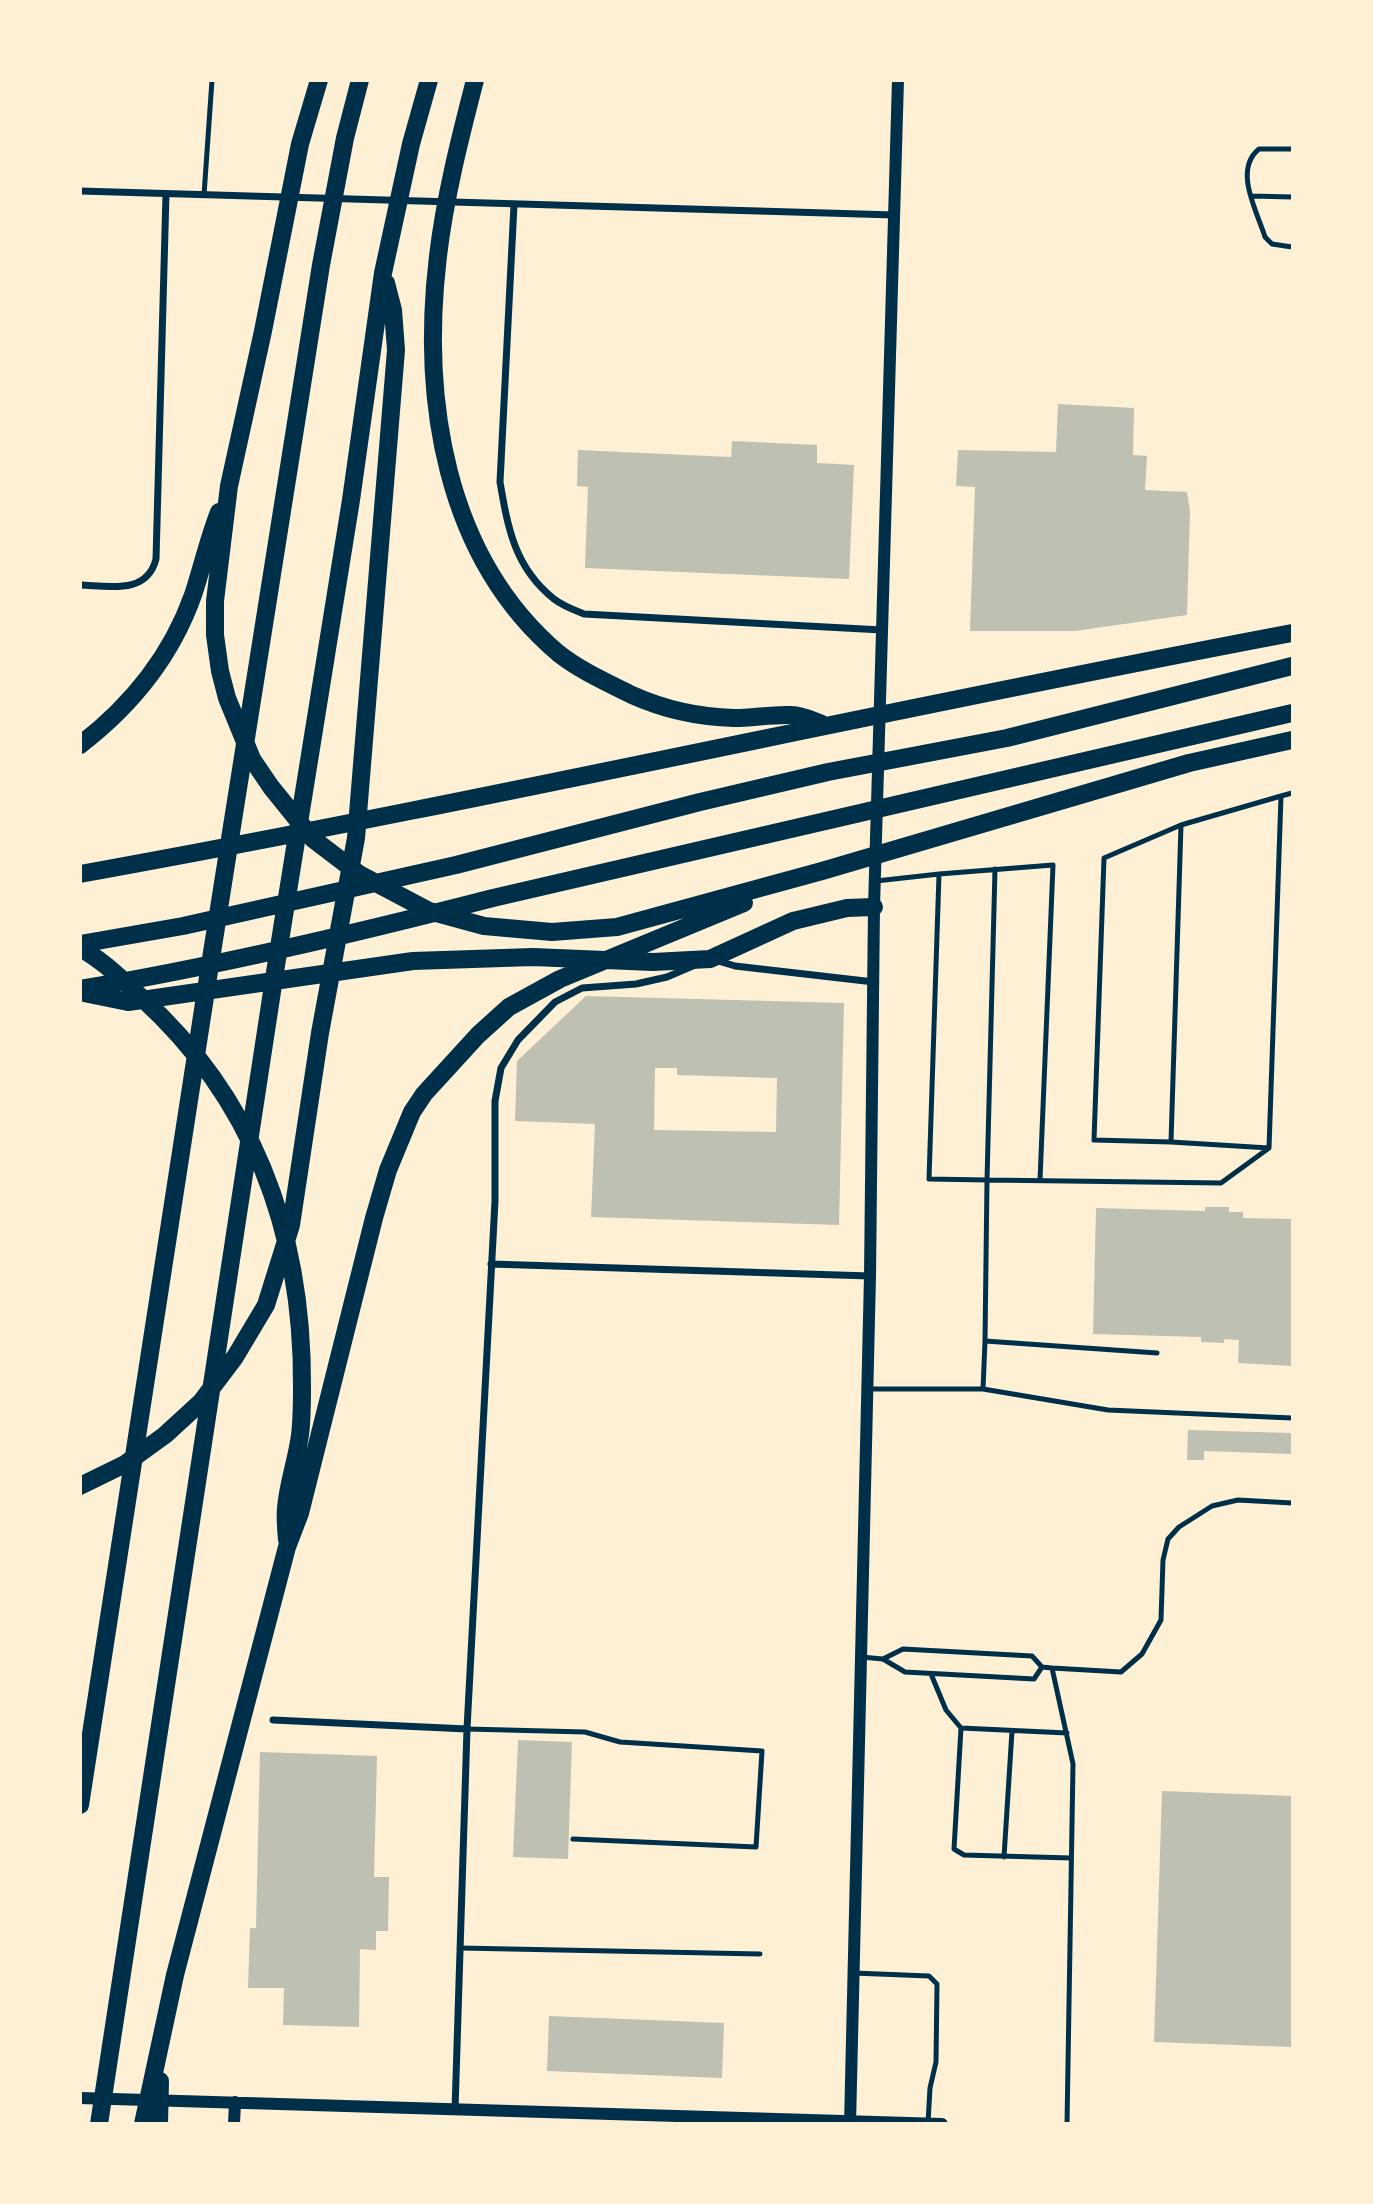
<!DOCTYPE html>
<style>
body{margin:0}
#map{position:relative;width:1373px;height:2204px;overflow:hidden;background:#fdf0d5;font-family:Manrope,sans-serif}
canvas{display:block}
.frame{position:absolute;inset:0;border:82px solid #fdf0d5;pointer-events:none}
</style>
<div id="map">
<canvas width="1373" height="2204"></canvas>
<div class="frame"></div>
</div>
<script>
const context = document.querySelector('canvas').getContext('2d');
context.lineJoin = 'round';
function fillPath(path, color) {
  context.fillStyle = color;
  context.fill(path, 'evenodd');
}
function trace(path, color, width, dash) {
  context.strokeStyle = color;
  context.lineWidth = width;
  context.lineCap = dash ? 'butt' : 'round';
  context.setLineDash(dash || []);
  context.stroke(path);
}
const building = new Path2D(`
 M1058,404L1134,408L1133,455L1147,456L1145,490L1187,492L1190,511L1187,615L1075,631H970L975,487L956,486L958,450L1056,452Z
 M732,441L817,445V463L854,465L849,579L585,568L588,487L577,486L578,450L731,457Z
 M586,996L844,1003L839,1225L591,1217L595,1124L515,1121L517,1061ZM655,1068H677V1075L777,1078L776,1132L654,1130Z
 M1205,1207H1229V1212H1243V1218L1292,1219V1366L1238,1363L1239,1340L1224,1339V1343L1201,1342V1337L1093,1334L1096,1208L1205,1211Z
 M1188,1430L1292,1433V1454L1204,1451V1460H1187Z
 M518,1740L572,1742L568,1859L513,1857Z
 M260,1752L377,1756L374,1877H389L388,1931H376V1950L360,1949L359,2027L283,2025L284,1988H248L250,1928H256Z
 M1162,1791L1292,1796V2047L1154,2042Z
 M549,2016L724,2023L722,2078L547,2071Z`);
const service = new Path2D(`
 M1292,149H1259C1233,170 1257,211 1265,237L1272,244L1292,247
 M204,195L212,80
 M1252,196L1292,197
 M1281,796L1292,793
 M995,869L987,1180L929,1179L939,874L1053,865L1040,1180
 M876,881L939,874
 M1171,1142L1181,825
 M985,1341L987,1180L1221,1183L1269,1148L1281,796L1181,825L1104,858L1094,1140L1171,1142L1269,1148
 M867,1389H983L985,1341L1157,1353
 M983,1389L1108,1410L1292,1418
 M861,1657L883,1659L905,1672L1034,1679L1042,1667
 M883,1659L903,1649L1032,1656L1042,1667L1052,1668L1073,1764L1067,2124
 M1052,1668L1121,1672L1142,1654L1161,1620L1163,1560L1168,1539L1179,1527L1212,1506L1238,1500L1292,1503
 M931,1674L946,1710L961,1728L954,1849L964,1855L1071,1858
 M961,1728L1067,1733
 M467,1729L585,1732L620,1742L762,1751L756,1847L573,1839
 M1004,1857L1012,1731
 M460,1948L760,1954
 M853,1973L929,1976L937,1984L936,2062L930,2088L928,2123`);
const minor = new Path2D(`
 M80,191L894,215
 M514,205L500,482C508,529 515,568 554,599C563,606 574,610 584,614L882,630
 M80,585C109,586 147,595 156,559L166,194
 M715,960L735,966L874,982
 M491,1264L870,1276
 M273,1720L467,1729
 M455,2110L467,1729L495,1201V1101L501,1068L518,1040L555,1002L582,988L636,984L667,977L695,965`);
const tertiary = new Path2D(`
 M80,2098L942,2124
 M234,2124L235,2102
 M850,2124L870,1276L874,907L898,80`);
const motorway = new Path2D(`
 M319,80L300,144L263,331L229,486L215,601V635L220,671L227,698L252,759L271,787L313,839L359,874L429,911L484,926L552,932L617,927L822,871L1189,763L1292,740
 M475,80C460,138 445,197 438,256C421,398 444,556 558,653C579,670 608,683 632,695C663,709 700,717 734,718C753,718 773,714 792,715C802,715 813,721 822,724
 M80,745C132,705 171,657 193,595C202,568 208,540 219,512
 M80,874C486,801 888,709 1292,633
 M80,944L183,926L456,865L700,802L828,772L1007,738L1292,666
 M80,948C104,961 122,980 142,998C256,1102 303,1235 302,1387C302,1403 302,1419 300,1435C297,1459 288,1483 286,1508C285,1518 286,1529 287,1540
 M80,989C219,966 357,933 493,898L1292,713
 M84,993L128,1002L413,961L533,957L653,962L710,959L793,921L847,908L874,907
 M80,1486L125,1464L165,1435L201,1402L235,1357L266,1305L291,1225L320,1033L356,838L396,350L393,310L386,283
 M80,1805L207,984L321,265L345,138L360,80
 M99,2124L275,972L351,500L383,273L411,144L429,80
 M143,2124L175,1975L287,1547L300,1513L374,1218L388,1170L412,1112L424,1094L478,1035L509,1007L560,979L744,903
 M159,2124L160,2081`);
fillPath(building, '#bec0b2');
trace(service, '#003049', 5);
trace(minor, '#003049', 7);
trace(tertiary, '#003049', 12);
trace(motorway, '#003049', 18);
</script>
